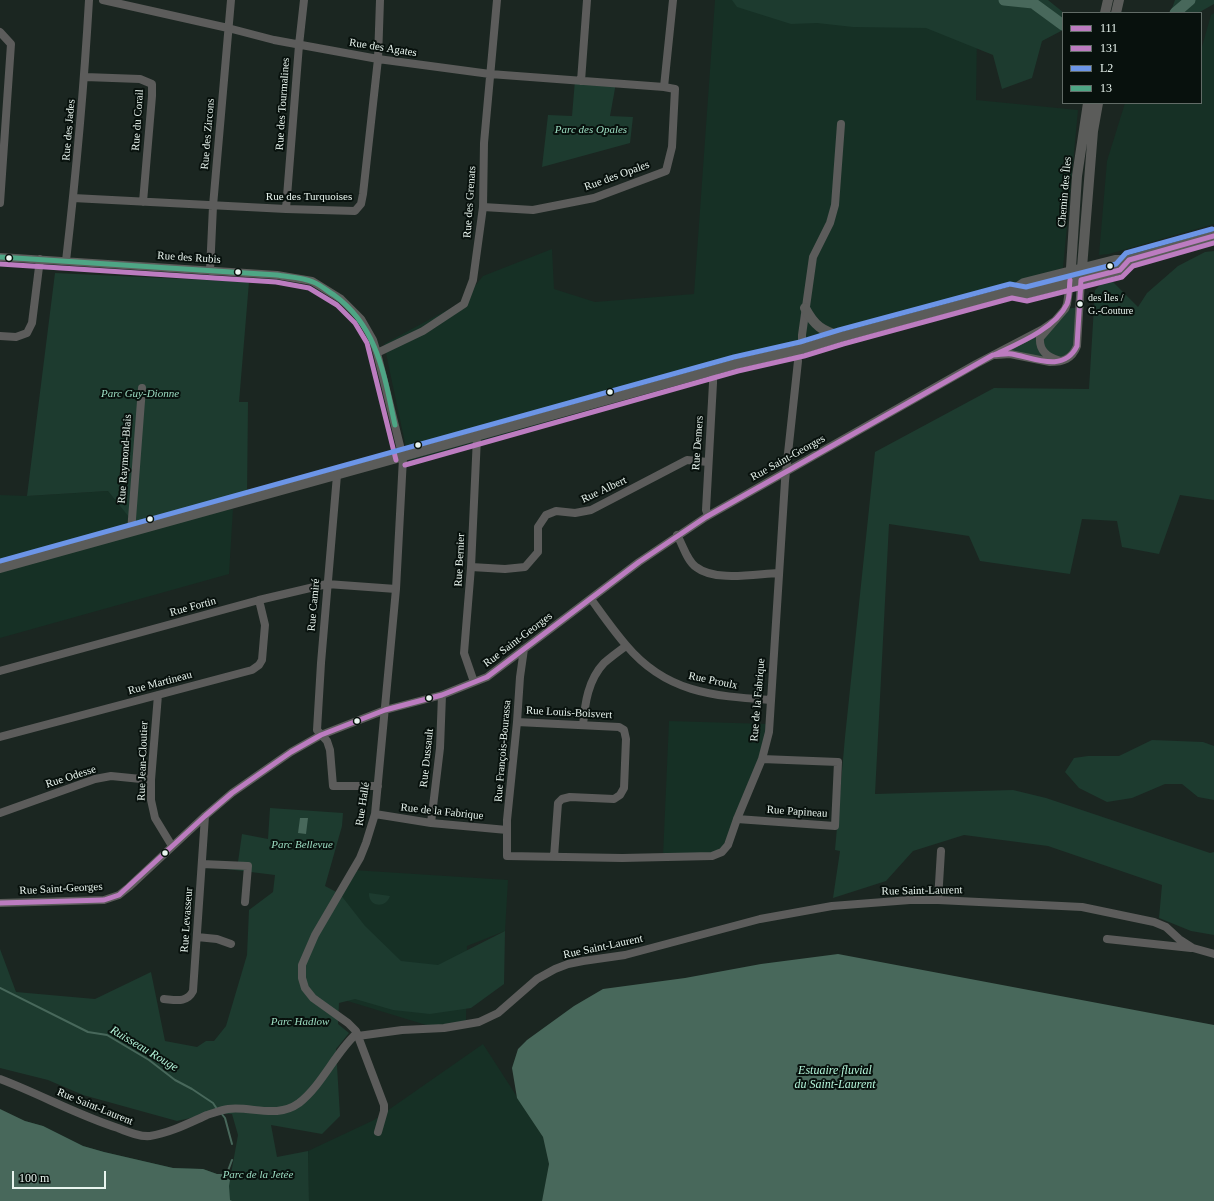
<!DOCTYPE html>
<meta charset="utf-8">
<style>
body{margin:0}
#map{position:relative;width:1214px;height:1201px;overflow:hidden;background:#1b2621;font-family:Georgia,serif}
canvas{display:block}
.legend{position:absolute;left:1062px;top:12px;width:140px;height:92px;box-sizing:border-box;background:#08110d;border:1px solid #626c67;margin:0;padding:5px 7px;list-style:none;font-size:12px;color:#e8f4ee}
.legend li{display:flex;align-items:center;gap:8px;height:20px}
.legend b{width:20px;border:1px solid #626c67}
.scale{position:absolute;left:12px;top:1171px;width:94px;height:18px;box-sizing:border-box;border:2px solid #e8f4ee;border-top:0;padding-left:5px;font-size:12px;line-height:14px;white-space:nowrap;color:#e8f4ee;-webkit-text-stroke:3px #08110d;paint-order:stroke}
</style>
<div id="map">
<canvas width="1214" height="1201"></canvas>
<ul class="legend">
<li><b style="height:5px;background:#bc7cc0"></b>111</li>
<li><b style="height:5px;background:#bc7cc0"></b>131</li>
<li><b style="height:5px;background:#6c95e7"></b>L2</li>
<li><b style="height:5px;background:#4ea685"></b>13</li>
</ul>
<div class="scale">100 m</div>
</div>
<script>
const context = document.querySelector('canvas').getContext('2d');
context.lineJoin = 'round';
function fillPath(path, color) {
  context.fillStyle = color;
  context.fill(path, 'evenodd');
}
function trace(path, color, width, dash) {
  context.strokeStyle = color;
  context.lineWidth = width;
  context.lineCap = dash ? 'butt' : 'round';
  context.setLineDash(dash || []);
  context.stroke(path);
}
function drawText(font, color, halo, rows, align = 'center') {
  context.font = font + ' Georgia,serif';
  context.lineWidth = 4;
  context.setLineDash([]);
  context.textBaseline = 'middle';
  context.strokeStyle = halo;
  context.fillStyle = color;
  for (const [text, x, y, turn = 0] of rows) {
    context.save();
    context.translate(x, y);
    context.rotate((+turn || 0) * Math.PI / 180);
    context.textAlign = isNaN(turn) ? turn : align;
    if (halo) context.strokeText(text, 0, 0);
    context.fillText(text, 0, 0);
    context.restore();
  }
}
const built = new Path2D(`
 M715,0H756L977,32L976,100L1078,110L1063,268L551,421L409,462L384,344L462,302L483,276L552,249L554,289L595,302L694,294Z
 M1214,13V224L1109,254L1099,255L1107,161L1125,103H1201V50L1211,15Z
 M108,491L137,526L233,509L229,574L0,638V495L27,496Z
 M669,721L768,724L758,760L724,845L712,856H663Z
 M353,870L508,880L505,931L467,946L466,1024L436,1028L305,988L315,935Z
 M483,1044L543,1137L549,1164L542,1201H309L308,1151L374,1120Z`);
const green = new Path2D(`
 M732,0H1048L1064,13H1063V30L1042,41L1032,78L1002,89L993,55L926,28L853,27L817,23L791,24L737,7Z
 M1175,0H1214V4L1198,13H1172L1171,11Z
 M575,80L616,83L610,116L633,117L630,143L542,167L548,115L572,116Z
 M1214,251V500L1180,495L1159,554L1122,547L1117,521L1082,519L1070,574L980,561L969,536L889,524L875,794L1013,790L1046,798L1210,853L1214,852V935L1191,931L1159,918L1162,885L1048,846L964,835L913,851L886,881L833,898L840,851L835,850L845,737L875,452L994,388L1089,389L1095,290L1101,284L1112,281L1138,307L1147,293L1178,266L1205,252Z
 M55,273L249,282L239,402H248L247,497L137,527L108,491L27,496Z
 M1079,307L1078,337L1068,359L994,355L1043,329L1065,309Z
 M1152,740L1203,742L1214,746V800L1198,797L1182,784H1165L1132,798L1107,802L1079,788L1065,772L1074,758L1088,756H1119Z
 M270,808L343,813L342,826L325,886L340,894L365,926L401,961L438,965L505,931L504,984L471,1008L430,1014L393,1010L355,999L339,1003L338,1024L349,1033L336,1049L340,1116L322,1134L271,1125L277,1157L308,1151L309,1201H0L25,1121L43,1126L83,1146L104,1152L173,1168L203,1169L217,1174H231L238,1135L232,1114H209L177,1121L83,1095L48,1080L0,1068V949L16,992L95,999L151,972L165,1041L197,1047L206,1041H214L226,1026L247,955L249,910L273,892L275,875L202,866L238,862L242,834L268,839Z
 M369,893L390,896C386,909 368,907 369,893Z`);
const water = new Path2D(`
 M300,818H308L306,834L298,833Z
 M838,954L1214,1025V1201H542L549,1164L543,1137L517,1098L512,1068L518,1049L527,1040L574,1006L603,989L685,978L761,964Z
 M0,1109L25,1121L43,1126L83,1146L104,1152L173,1168L203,1169L217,1174H231L229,1186L230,1200L232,1201H0Z`);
const stream = new Path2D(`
 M0,988L88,1032L107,1035L149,1060L175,1080L192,1089L213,1103L217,1109
 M221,1113L225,1118L232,1144
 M226,1176L232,1160`);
const river = new Path2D(`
 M1004,0L1033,3L1063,25
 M1175,13L1190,0`);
const minor = new Path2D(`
 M103,0L228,28L274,40L378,59L490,74L664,87L675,89L672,147L666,171L594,198L533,210L483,207
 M0,32L11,44L0,203
 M85,77L140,79L152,84V96L143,202
 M581,81L587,0
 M664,87L673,0
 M73,198L286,209L355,211L361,204L363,194L378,59L380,0
 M286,209L299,45L304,0
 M0,257L277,275L312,281L341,299L361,319L373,340L377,353L403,458L396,589L375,814L366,843L360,858L315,935L302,965V978L305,988L313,998L348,1023L356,1031L384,1105V1111L378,1132
 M66,261C76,174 84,87 89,0
 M210,271L213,206L231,0
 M0,336L16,337L27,333L32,323L40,259
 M802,349V335L813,257L830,223L835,205L841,124
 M377,353L423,331L464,304L473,280L483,207L484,143L497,0
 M996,355L1010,354L1050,362C1063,362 1072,359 1077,346L1081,280
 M1058,360C1047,357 1039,350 1040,338L1065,309L1067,304L1070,283
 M337,475L321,663L317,730L327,741L330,750L333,786H378
 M708,515L706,510L713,383V371
 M131,532L142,388
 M677,535C683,545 687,561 696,567C715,582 755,574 778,573
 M471,567L505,569L525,567L538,552V527L546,515L556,511L575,513L591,510L687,460L708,462
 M591,599C602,614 613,630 626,645C666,693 713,696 771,700
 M524,649L520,677L517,722L507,820V856L622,858L712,856L722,852L728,845L737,819L762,759L769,732L785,481L798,361L795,351
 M0,671L259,600L327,584L396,589
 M474,682L464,653L471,567L477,437
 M158,695L151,780V800L155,818L172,846
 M517,722L619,727L624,730L626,739L624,788L620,795L614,799L570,797L562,799L558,803L554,857
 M583,725C585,703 588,680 604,663C611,657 619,651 626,646
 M0,737L252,670L259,665L262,660L265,625L259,600
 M0,813L95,779L111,776L151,780
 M375,814L431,823L507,830
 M737,819L835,826L838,762L762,759
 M431,823L440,748L442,695
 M202,864L248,866L245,902
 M938,900L941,851
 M0,903L104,900L119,895L129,887L205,816L232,793L291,752L321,735L385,710L442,695L487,677L639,562L706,517L976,364L1043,329L1053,322
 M197,937L217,939L231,944
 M1107,939L1191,948
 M164,999C176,1000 187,1003 193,991L205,816
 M0,1079C40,1094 77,1115 118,1128C128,1132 140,1137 150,1136C170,1133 189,1123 207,1115C214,1113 221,1110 228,1109C252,1106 277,1119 299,1103C322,1085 334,1055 355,1035L358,1036L402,1030L444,1028L479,1022L498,1013L537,979L555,969L568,964L583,961L625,955L760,919L832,906L910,900H938L1082,907L1154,922L1166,927L1179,939L1193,948L1214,954`);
const major = new Path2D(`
 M1105,13L1108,0
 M1116,13L1119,0
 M1081,280L1093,131L1098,103
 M1070,283L1077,176L1088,103
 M1012,291L1026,294L1120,270L1129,260
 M805,308C815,327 822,330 841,337
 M0,568L736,364L802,349L841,337L1012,291L1024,283L1115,260H1129L1214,236`);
const bus1 = new Path2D(`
 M994,355C1017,344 1055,329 1067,304C1070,297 1069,288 1070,280
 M0,903L104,900L119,895L205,816L232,793L291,752L321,735L385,710L442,695L487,677L639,562L706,517L993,355C999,355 1006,353 1012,354C1034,358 1064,373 1077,346L1081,280L1120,270L1129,260L1214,236`);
const bus2 = new Path2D(`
 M0,264L276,282L309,288L337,305L355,323L367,343L370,355L396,460
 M405,465L738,371L804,356L843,344L1012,298L1027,301L1122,277L1133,266L1214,243`);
const bus3 = new Path2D(`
 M0,561L734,357L800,342L839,330L1010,284L1026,287L1116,264L1126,253L1212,229`);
const bus4 = new Path2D(`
 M0,257L277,275C289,277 302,277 313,282C321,285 327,291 334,295C378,327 384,375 395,425`);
const markers = [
 [9,258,3.5,"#e8f4ee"],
 [1110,266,3.5,"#e8f4ee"],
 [238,272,3.5,"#e8f4ee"],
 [1080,304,3.5,"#e8f4ee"],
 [610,392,3.5,"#e8f4ee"],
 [418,445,3.5,"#e8f4ee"],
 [150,519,3.5,"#e8f4ee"],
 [429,698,3.5,"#e8f4ee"],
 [357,721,3.5,"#e8f4ee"],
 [165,853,3.5,"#e8f4ee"]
];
const busNames = [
 ["des Îles /",1088,298],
 ["G.-Couture",1088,311]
];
const streetNames = [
 ["Rue des Agates",383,48,9],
 ["Rue des Tourmalines",283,104,-86],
 ["Rue du Corail",138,120,-86],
 ["Rue des Jades",69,130,-85],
 ["Rue des Zircons",208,134,-85],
 ["Rue des Opales",617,176,-20],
 ["Chemin des Îles",1065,192,-85],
 ["Rue des Turquoises",309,197],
 ["Rue des Grenats",470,202,-86],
 ["Rue des Rubis",189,258,4],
 ["Rue Demers",698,443,-86],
 ["Rue Saint-Georges",788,458,-29],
 ["Rue Raymond-Blais",125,459,-86],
 ["Rue Albert",604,490,-25],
 ["Rue Bernier",460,560,-87],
 ["Rue Camiré",314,605,-85],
 ["Rue Fortin",193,607,-15],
 ["Rue Saint-Georges",518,640,-37],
 ["Rue Proulx",713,681,12],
 ["Rue Martineau",160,683,-15],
 ["Rue de la Fabrique",758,700,-85],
 ["Rue Louis-Boisvert",569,713,3],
 ["Rue François-Bourassa",503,751,-85],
 ["Rue Dussault",427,758,-84],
 ["Rue Jean-Cloutier",143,761,-88],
 ["Rue Odesse",71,777,-18],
 ["Rue Hallé",363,804,-81],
 ["Rue de la Fabrique",442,812,6],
 ["Rue Papineau",797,812,4],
 ["Rue Saint-Georges",61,889,-3],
 ["Rue Saint-Laurent",922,891,-1],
 ["Rue Levasseur",187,920,-86],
 ["Rue Saint-Laurent",603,947,-12],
 ["Rue Saint-Laurent",95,1107,22]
];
const parkNames = [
 ["Parc des Opales",591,130],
 ["Parc Guy-Dionne",140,394],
 ["Parc Bellevue",302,845],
 ["Parc Hadlow",300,1022],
 ["Parc de la Jetée",258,1175]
];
const waterNames = [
 ["Ruisseau Rouge",144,1049,31],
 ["Estuaire fluvial",835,1071],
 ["du Saint-Laurent",835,1085]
];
fillPath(built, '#163025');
fillPath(green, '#1d3b2f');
fillPath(water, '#48685b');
trace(stream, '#48685b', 2);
trace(river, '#48685b', 11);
trace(minor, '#5c5c5b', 8);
trace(major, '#5b5c5a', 10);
trace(bus1, '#bc7cc0', 5);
trace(bus2, '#bc7cc0', 5);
trace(bus3, '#6c95e7', 5);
trace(bus4, '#4ea685', 5);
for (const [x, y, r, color] of markers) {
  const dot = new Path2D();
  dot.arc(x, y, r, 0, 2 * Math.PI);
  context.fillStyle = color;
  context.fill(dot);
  trace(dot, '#08110d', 1.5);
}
drawText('10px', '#e8f4ee', '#08110d', busNames, 'left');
drawText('11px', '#e8f4ee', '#08110d', streetNames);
drawText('italic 11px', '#9cddc2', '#08110d', parkNames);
drawText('italic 12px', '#b3f4d9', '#08110d', waterNames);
</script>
